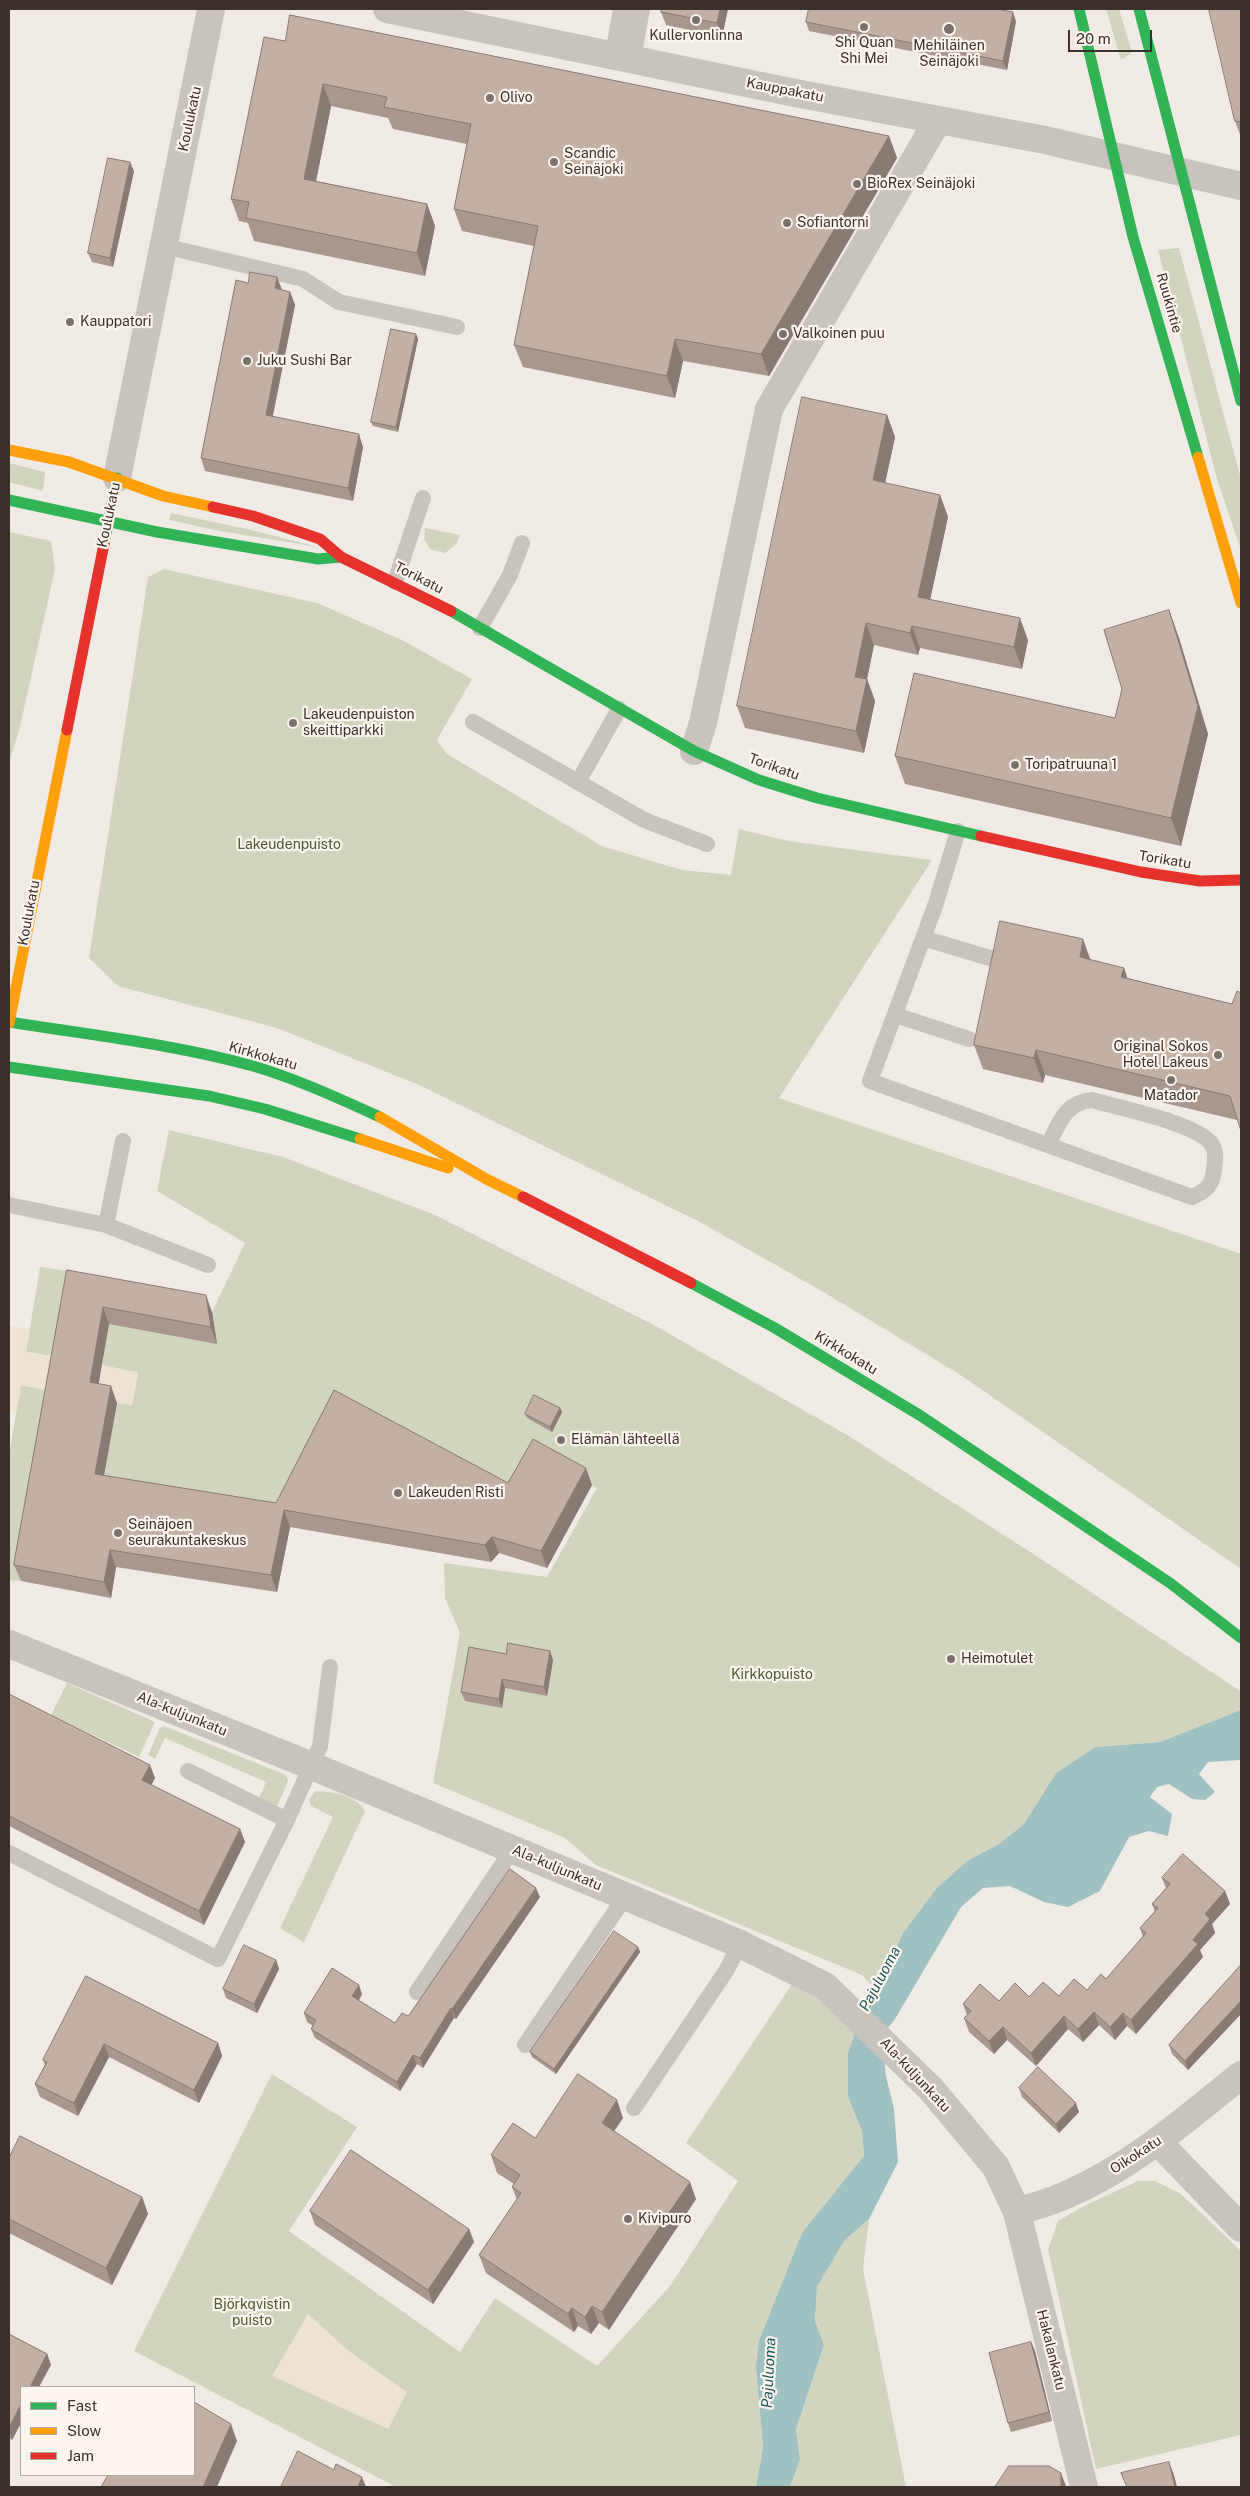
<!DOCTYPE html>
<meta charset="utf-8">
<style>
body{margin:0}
#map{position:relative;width:1250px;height:2496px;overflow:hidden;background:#f0eae4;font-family:"Public Sans",sans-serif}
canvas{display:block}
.frame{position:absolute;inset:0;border:10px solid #3b302a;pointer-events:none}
.legend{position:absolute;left:20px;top:2386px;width:175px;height:90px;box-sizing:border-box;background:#fbf5ed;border:1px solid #aea69f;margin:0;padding:6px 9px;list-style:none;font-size:15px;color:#3b302a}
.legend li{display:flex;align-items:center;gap:10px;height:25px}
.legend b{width:25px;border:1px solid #aea69f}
.scale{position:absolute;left:1068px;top:30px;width:84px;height:22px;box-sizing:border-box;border:2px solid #3b302a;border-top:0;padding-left:6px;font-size:15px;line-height:18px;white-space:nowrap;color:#3b302a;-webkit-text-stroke:4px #fbf5ed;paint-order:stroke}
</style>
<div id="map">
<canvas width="1250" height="2496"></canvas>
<div class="frame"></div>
<ul class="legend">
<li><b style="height:6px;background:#30b455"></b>Fast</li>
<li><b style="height:6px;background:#ff9f0a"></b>Slow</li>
<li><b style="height:6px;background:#e5322d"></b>Jam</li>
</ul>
<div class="scale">20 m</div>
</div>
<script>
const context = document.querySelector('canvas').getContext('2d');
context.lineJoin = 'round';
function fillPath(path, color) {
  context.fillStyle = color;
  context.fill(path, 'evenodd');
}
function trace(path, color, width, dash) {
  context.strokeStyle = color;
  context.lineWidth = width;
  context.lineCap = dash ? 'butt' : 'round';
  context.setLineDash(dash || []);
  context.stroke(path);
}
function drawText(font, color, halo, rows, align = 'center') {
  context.font = font + ' "Public Sans",sans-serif';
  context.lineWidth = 4.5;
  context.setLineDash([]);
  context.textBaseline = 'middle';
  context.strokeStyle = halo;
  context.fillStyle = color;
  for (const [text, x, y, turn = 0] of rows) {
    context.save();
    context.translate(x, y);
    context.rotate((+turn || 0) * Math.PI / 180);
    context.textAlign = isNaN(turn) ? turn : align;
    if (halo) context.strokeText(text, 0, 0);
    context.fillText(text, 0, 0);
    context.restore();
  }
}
const green = new Path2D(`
 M1106,9H1119L1131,49V53L1121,60Z
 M1179,248L1241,479V550L1217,479L1158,250Z
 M9,463L45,472L43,491L9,482Z
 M171,513L247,529L318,547L220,531L169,520Z
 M425,528L460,535L456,544L445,553L430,549L424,539Z
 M9,532L51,541L55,569L19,731L9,763Z
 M164,569L317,603L402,640L472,679L437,740L447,754L602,846L682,870L731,875L739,829L788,841L932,860L779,1098L1241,1254V1569L959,1374L825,1293L700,1222L419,1085L277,1028L118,986L89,958L148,577Z
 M169,1130L283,1157L435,1215L652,1324L849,1436L1038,1557L1240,1691L1241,1710L1160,1742L1095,1747L1056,1773L1024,1824L999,1844L967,1861L936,1889L903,1933L877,1990L862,1975L596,1865L565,1838L433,1783L460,1633L445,1598L444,1563L547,1577L597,1488L539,1456L515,1500L282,1520L101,1491L117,1403L132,1405L138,1373L102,1365L109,1324L212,1312L245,1243L157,1191Z
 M40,1267L105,1276L101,1292L60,1357L26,1352Z
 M21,1385L55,1392L21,1581L9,1580V1455Z
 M67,1683L155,1722L139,1757L51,1715Z
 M164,1726L286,1775L288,1781L277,1807L257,1803L266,1782L165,1738L155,1759L148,1755L160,1728Z
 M315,1791C333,1792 355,1794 365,1811L304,1942L280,1928L333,1817L311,1806L309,1800Z
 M794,1981L817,1995L858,2026L848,2097L862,2131L864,2156L848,2178L756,2368L763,2447L756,2487H396L134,2351L272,2074L357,2127L289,2231L460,2352L495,2298L597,2366L670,2286L738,2181L686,2143Z
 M1138,2181H1155L1181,2194L1241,2251V2435L1096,2469L1048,2249L1058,2221L1084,2206Z
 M869,2219L863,2269L906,2487H790L800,2459L796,2431L824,2345L815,2321L817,2287L844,2241Z`);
const plaza = new Path2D(`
 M9,1326L30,1329L26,1352L138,1372L132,1405L21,1385L16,1412L9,1411Z
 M308,2314L350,2352L407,2392L388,2429L272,2376Z`);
const water = new Path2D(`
 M1241,1710V1760L1208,1762L1199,1774L1215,1792L1205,1800L1192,1799L1169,1784L1157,1787L1150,1797L1172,1814L1168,1836L1149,1831L1129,1837L1100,1891L1068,1907L1044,1902L1010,1886L983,1888L961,1907L895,2019L882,2035L886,2076L894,2109L898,2162L869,2219L844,2241L817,2287L815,2321L824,2345L796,2430L800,2459L790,2487H756L763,2447L756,2368L759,2341L802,2233L864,2156L862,2131L848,2097V2053L858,2026L877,1990L903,1933L936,1889L967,1861L999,1844L1024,1824L1056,1773L1095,1747L1160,1742Z`);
const lane = new Path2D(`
 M613,54L621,9
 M164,246L303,279L339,302L457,327
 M395,582L423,498
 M480,628L510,575L522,543
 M619,709L578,782L644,820L707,844
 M473,722L578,782
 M958,831L935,906L870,1081L1192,1197C1206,1191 1213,1185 1214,1169C1215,1161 1217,1151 1211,1143C1195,1123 1119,1108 1092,1100C1065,1102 1059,1124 1048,1145
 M923,938L993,959
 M895,1015L969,1039
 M9,1205L106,1225L208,1265
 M106,1225L123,1141
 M188,1771L287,1820
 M9,1853L218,1959L287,1820L320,1746L330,1667
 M417,1992L512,1850
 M525,2045L625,1897
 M634,2108L726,1971L740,1944`);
const street = new Path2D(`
 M387,9L790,92L1045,140L1241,186
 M627,57L636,9
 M117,478L211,9
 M694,751L703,723L769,409L938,120
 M9,1644L312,1766L740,1944L825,1986L931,2089L996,2167L1017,2212L1084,2487
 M1158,2142L1241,2228
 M1017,2212C1034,2206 1052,2202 1068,2194C1133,2166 1186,2119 1241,2075`);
const fast = new Path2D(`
 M1079,9L1133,237L1198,457
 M1139,9L1241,401
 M9,500L157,532L318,559L341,557
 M104,544L117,478
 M451,611L694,751L759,780L817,798L981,836
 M9,1022C90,1035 174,1044 253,1066C297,1079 338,1098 380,1117
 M9,1067L209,1096L265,1109L360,1139
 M691,1283L775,1328L921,1416L1170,1583L1241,1638`);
const slow = new Path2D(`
 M9,450L69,462L163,496L213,507
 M1198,457L1241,603
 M9,1023L67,730
 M380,1117L488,1180L523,1197
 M360,1139L448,1168`);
const jam = new Path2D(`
 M213,507L253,516L320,539L341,557L451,611
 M67,730L104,544
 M981,836L1141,872L1200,881L1241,880
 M523,1197L691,1283`);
const wall = new Path2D(`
 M662,9H728L722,37L666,25L661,12Z
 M1000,9L1016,21L1007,70L809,31L806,22Z
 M1241,9V137L1235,121Z
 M285,41L889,136L897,158L769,376L683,361L675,398L523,367L514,345L534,246L462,231L454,209L467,144L393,129L388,118L331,106L316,181L427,204L435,226L425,276L254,241L248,223L239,221L231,199Z
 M134,171L113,267L92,262L88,253Z
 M277,277L282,290L290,292L295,305L273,416L363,447L353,501L205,471L201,458L248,283Z
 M416,334L418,339L398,432L373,426L371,422Z
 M887,415L895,437L885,483L940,495L948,517L930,599L1028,640L1022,669L920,648L918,655L874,645L867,679L875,701L864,753L745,728L737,706Z
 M1169,610L1179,638L1208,734L1181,846L905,784L895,756L1115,718Z
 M1091,960L1124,968L1127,978L1232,1004L1237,1120L1045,1075L1043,1083L983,1069L974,1045Z
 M67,1270L212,1312L217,1344L109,1324L98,1384L117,1403L104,1476L276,1503L508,1483L592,1485L547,1568L499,1553L491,1562L290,1527L277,1592L116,1567L111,1598L21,1581L14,1565Z
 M560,1408L562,1412L552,1432L527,1418L525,1414Z
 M550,1651L553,1660L547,1696L505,1688L502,1708L465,1701L461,1692L506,1654Z
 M9,1694L155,1778L151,1785L240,1829L245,1842L204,1925L9,1826Z
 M1162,1878L1225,1891L1230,1904L1212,1924L1215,1933L1200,1950L1203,1957L1136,2034L1127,2026L1115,2040L1099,2025L1083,2042L1068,2029L1036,2066L1007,2040L994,2054L969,2032L964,2018L967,2015L963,2004L999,2001L1029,1997L1059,1996L1087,1990L1106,1979L1143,1937L1140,1928L1155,1912L1152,1904L1166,1888Z
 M540,1897L456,2019L454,2018L423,2068L417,2064L400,2091L315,2038L311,2029L313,2026L307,2022L304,2013L362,1994L359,2001L395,2023L408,2016Z
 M638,1947L640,1952L556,2074L532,2057L530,2052Z
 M276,1960L279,1969L257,2013L226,1998L223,1989Z
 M1241,1965V2014L1188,2070L1172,2054L1169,2045Z
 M86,1976L218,2043L222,2056L199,2103L109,2057L78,2116L40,2097L35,2084L45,2065L43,2060Z
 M1019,2088L1079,2112L1059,2133L1022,2097Z
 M623,2118L614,2131L696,2199L609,2330L599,2323L591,2334L578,2326L574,2332L486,2273L479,2255L517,2200L512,2187L514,2184L497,2173L491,2155L535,2138Z
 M9,2158L142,2197L148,2214L112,2285L9,2233Z
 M310,2211L469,2229L474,2242L433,2304L315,2225Z
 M9,2334L47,2354L51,2365L21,2387V2423L12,2440L9,2438Z
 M1031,2342L1035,2351L1052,2421L1011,2432L1008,2423Z`);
const shadedWall = new Path2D(`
 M720,9H728L722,37L717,23Z
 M1013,12L1016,21L1007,70L1003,61Z
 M323,84L331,106L312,201L304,179Z
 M889,136L897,158L769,376L761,354Z
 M130,162L134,171L113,267L110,258Z
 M427,204L435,226L425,276L417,253Z
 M277,277L282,290L275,288Z
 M290,292L295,305L270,428L266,415Z
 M416,334L418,339L398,432L396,427Z
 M675,339L683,361L675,398L667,376Z
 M887,415L895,437L881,502L873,480Z
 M359,434L363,447L353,501L348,488Z
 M940,495L948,517L926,619L918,597Z
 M1169,610L1179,638L1208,734L1181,846L1171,818Z
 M1020,618L1028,640L1022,669L1014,647Z
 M866,623L874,645L867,679L875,701L864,753L856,731L855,677Z
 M912,626L920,648L918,655L910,633Z
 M1083,939L1092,964L1080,957Z
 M1124,968L1132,992L1121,977Z
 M1036,1050L1045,1075L1043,1083L1034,1058Z
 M206,1295L212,1312L217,1344L211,1327Z
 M103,1307L109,1324L96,1399L90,1382Z
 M111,1386L117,1403L101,1491L95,1474Z
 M560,1408L562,1412L552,1432L550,1427Z
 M586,1468L592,1485L547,1568L541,1551Z
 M284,1510L290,1527L277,1592L271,1575Z
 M492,1537L499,1553L491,1562L485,1545Z
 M110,1550L116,1567L111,1598L104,1582Z
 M550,1651L553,1660L547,1696L544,1687Z
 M502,1679L505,1688L502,1708L499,1699Z
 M150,1765L155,1778L147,1793L142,1780Z
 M240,1829L245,1842L204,1925L199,1911Z
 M536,1888L540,1897L456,2019L452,2009Z
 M1225,1891L1230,1904L1212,1924L1215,1933L1200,1950L1203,1957L1136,2034L1131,2020L1193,1940L1205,1914Z
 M638,1947L640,1952L556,2074L554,2069Z
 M276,1960L279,1969L257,2013L254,2004Z
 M359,1985L362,1994L355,2006L352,1996Z
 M1240,2002L1241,2005V2014L1188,2070L1185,2061Z
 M451,2008L454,2018L423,2068L420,2058Z
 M1094,2012L1099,2025L1083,2042L1078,2029Z
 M1123,2013L1127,2026L1115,2040L1110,2027Z
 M1064,2016L1068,2029L1036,2066L1031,2053Z
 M1003,2027L1007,2040L994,2054L989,2041Z
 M218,2043L222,2056L199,2103L194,2090Z
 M104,2044L109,2057L78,2116L74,2103Z
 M413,2055L417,2064L400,2091L397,2082Z
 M617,2100L623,2118L608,2140L602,2123Z
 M1076,2103L1079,2112L1059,2133L1056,2124Z
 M690,2182L696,2199L609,2330L602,2312Z
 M142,2197L148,2214L112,2285L106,2268Z
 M469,2229L474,2242L433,2304L428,2290Z
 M592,2306L599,2323L591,2334L585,2317Z
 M572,2308L578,2326L574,2332L568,2314Z
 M1031,2342L1035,2351L1052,2421L1049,2412Z
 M47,2354L51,2365L39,2387H30Z
 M21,2404V2423L12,2440L9,2428Z
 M231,2424L237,2441L217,2487H203Z
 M1169,2462L1174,2475L1177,2487H1175Z
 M1061,2473L1066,2486V2487H1061Z
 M362,2477L366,2487H358Z`);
const building = new Path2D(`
 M662,9H720L717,23L661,12Z
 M809,9H997L1013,12L1003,61L806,22Z
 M1209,9H1241V122L1235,121Z
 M290,15L889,136L761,354L675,339L667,376L514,345L538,226L454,209L471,124L384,107L387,97L323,84L304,179L427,204L417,253L246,218L249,202L231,199L264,37L285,41Z
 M108,158L130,162L110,258L88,253Z
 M250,272L277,277L275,288L290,292L266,415L359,434L348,488L201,458L236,280L248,283Z
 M391,329L416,334L396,427L371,422Z
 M802,397L887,415L873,480L940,495L918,597L1020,618L1014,647L912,626L910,633L866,623L855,677L867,679L856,731L737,706Z
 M1169,610L1198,706L1171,818L895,756L914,673L1115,718L1122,689L1104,630Z
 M1000,921L1083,939L1080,957L1124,968L1121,977L1232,1004L1237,991L1241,993V1131L1230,1096L1036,1050L1034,1058L974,1045Z
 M67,1270L206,1295L211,1327L103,1307L90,1382L111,1386L95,1474L276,1503L334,1390L508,1483L533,1439L586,1468L541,1551L492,1537L485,1545L284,1510L271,1575L110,1550L104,1582L14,1565Z
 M534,1395L560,1408L550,1427L525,1414Z
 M508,1643L550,1651L544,1687L502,1679L499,1699L461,1692L469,1647L506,1654Z
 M9,1694L150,1765L142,1780L240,1829L199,1911L9,1816Z
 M1183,1854L1225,1891L1205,1914L1210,1919L1193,1940L1198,1944L1131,2020L1123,2013L1110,2027L1094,2012L1078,2029L1064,2016L1031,2053L1003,2027L989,2041L964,2018L971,2011L963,2004L980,1984L999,2001L1015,1983L1029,1997L1043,1982L1059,1996L1074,1979L1087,1990L1101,1974L1106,1979L1146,1933L1140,1928L1158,1908L1152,1904L1170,1884L1162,1878Z
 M510,1869L536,1888L452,2009L451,2008L420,2058L413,2055L397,2082L311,2029L316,2020L304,2013L332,1968L359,1985L352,1996L395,2023L402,2013L408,2016Z
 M614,1931L638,1947L554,2069L530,2052Z
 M244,1945L276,1960L254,2004L223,1989Z
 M1241,1965V2003L1240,2002L1185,2061L1169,2045Z
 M86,1976L218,2043L194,2090L104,2044L74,2103L35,2084L47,2062L43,2060Z
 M1038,2067L1076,2103L1056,2124L1019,2088Z
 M578,2074L617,2100L602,2123L690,2182L602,2312L592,2306L585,2317L572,2308L568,2314L479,2255L521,2193L512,2187L520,2175L491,2155L513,2123L535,2138Z
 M20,2136L142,2197L106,2268L9,2219V2158Z
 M351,2150L469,2229L428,2290L310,2211Z
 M9,2334L47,2354L30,2387H21V2404L9,2428Z
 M1031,2342L1049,2412L1008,2423L989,2353Z
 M194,2402L231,2424L203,2487H101L108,2475H194Z
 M298,2451L334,2470L336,2464L362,2477L358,2487H281Z
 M1169,2462L1175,2487H1127L1121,2473Z
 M1009,2466H1049L1061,2473V2487H995Z`);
const markers = [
 [696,20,5,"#7a716b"],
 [864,27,5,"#7a716b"],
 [949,29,6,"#7a716b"],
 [490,98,5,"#7a716b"],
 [554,162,5,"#7a716b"],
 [857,184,5,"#7a716b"],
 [787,223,5,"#7a716b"],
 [70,322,5,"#7a716b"],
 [783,334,5,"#7a716b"],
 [247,361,5,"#7a716b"],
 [293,723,5,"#7a716b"],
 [1015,765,5,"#7a716b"],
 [1218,1055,5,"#7a716b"],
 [1171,1080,5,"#7a716b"],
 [561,1440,5,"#7a716b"],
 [398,1493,5,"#7a716b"],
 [118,1533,5,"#7a716b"],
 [951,1659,5,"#7a716b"],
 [628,2219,5,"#7a716b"]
];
const poiNames = [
 ["Kullervonlinna",696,36,"center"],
 ["Shi Quan",864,43,"center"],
 ["Shi Mei",864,59,"center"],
 ["Mehiläinen",949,46,"center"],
 ["Seinäjoki",949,62,"center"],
 ["Olivo",500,98],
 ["Scandic",564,154],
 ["Seinäjoki",564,170],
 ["BioRex Seinäjoki",867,184],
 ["Sofiantorni",797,223],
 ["Kauppatori",80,322],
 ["Valkoinen puu",793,334],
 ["Juku Sushi Bar",257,361],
 ["Lakeudenpuiston",303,715],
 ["skeittiparkki",303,731],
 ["Toripatruuna 1",1025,765],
 ["Original Sokos",1208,1047,"right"],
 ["Hotel Lakeus",1208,1063,"right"],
 ["Matador",1171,1096,"center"],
 ["Elämän lähteellä",571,1440],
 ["Lakeuden Risti",408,1493],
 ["Seinäjoen",128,1525],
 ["seurakuntakeskus",128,1541],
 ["Heimotulet",961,1659],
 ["Kivipuro",638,2219]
];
const streetNames = [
 ["Kauppakatu",785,90,11],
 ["Koulukatu",190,119,-78],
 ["Ruukintie",1169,303,74],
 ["Koulukatu",109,515,-78],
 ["Torikatu",419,578,27],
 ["Torikatu",774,767,20],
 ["Torikatu",1165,860,9],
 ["Koulukatu",29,913,-79],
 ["Kirkkokatu",263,1056,16],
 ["Kirkkokatu",846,1353,31],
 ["Ala-kuljunkatu",182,1714,22],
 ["Ala-kuljunkatu",557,1868,23],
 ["Ala-kuljunkatu",915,2075,47],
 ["Oikokatu",1136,2155,-33],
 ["Hakalankatu",1051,2350,76]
];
const parkNames = [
 ["Lakeudenpuisto",289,845],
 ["Kirkkopuisto",772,1675],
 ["Björkqvistin",252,2305],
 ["puisto",252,2321]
];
const waterNames = [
 ["Pajuluoma",880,1979,-62],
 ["Pajuluoma",769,2373,-87]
];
fillPath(green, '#d1d5be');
fillPath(plaza, '#eee2d4');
fillPath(water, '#a0c1c2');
trace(lane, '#c9c3bd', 16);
trace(street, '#c9c3bd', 28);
trace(fast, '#30b455', 11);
trace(slow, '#ff9f0a', 11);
trace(jam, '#e5322d', 11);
fillPath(wall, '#a9968e');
fillPath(shadedWall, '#897a74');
fillPath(building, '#c4afa5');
trace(building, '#897a74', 1);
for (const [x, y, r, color] of markers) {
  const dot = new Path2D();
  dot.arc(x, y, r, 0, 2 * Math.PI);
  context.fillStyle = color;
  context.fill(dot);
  trace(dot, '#fbf5ed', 2);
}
drawText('14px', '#3b302a', '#fbf5ed', poiNames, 'left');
drawText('14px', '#3b302a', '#fbf5ed', streetNames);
drawText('14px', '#495a2d', '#fbf5ed', parkNames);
drawText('italic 15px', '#1d5a5f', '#fbf5ed', waterNames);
</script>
